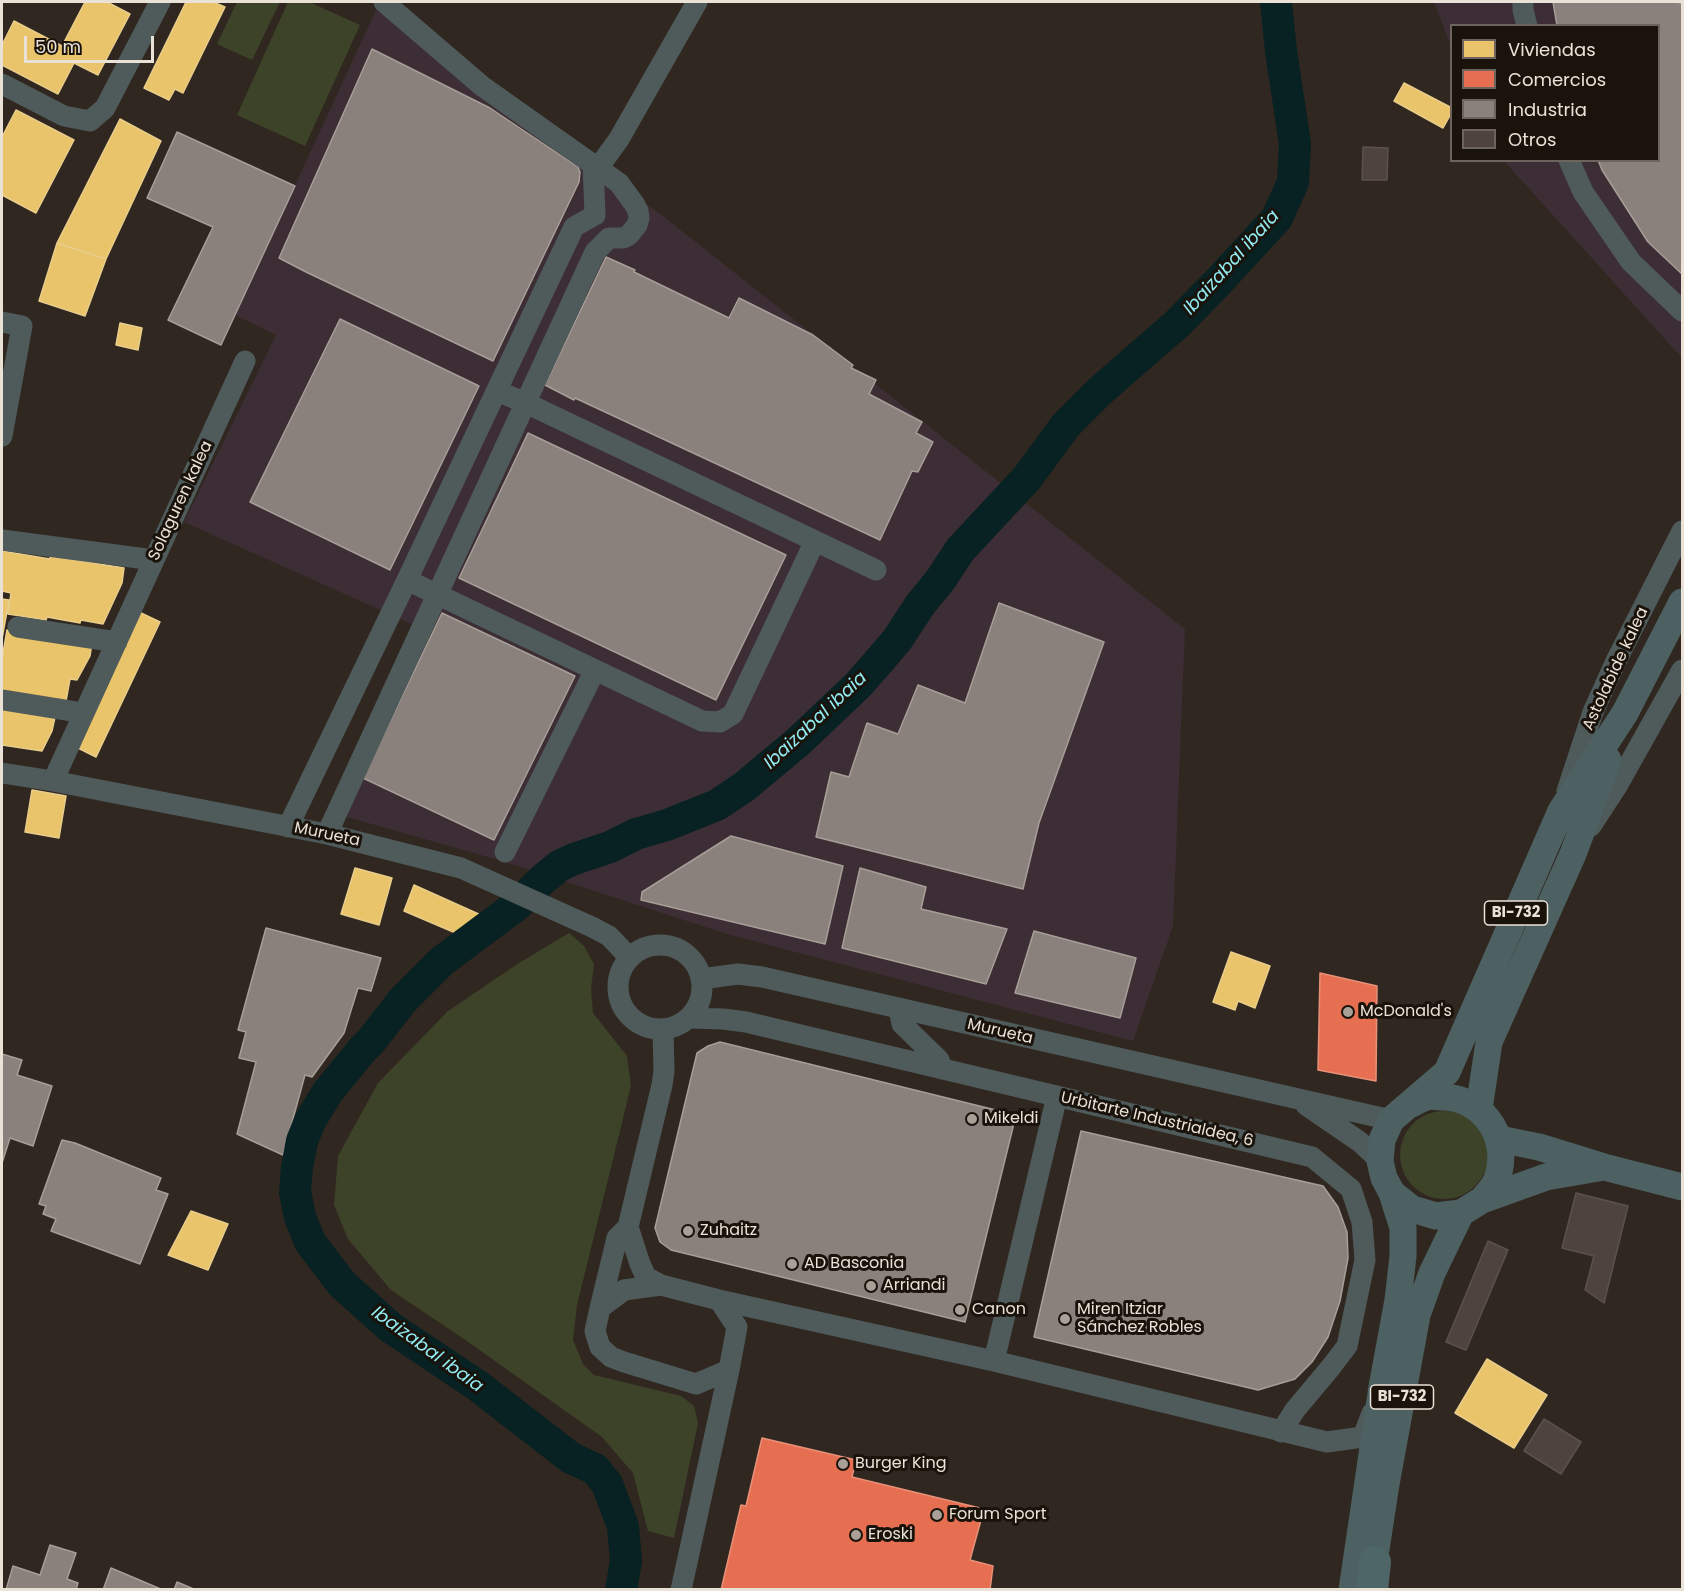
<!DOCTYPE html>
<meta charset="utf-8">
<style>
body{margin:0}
#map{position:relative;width:1684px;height:1591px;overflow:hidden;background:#302820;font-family:Poppins,sans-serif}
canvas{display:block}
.frame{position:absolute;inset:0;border:3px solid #eae1d7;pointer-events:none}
.legend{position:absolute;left:1450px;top:24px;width:210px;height:138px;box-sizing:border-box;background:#19130c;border:2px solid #6d655d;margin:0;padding:8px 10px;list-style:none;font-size:18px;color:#eae1d7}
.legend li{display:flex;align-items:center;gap:12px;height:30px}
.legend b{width:30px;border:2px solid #6d655d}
.scale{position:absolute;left:24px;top:36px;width:130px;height:27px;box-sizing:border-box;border:3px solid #eae1d7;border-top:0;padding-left:8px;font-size:18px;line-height:21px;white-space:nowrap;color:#eae1d7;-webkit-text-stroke:4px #19130c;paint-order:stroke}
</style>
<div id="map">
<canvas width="1684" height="1591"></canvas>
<div class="frame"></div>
<ul class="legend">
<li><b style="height:16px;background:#e9c46a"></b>Viviendas</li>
<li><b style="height:16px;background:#e76f51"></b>Comercios</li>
<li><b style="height:16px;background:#8a817c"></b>Industria</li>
<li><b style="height:16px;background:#4e443d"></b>Otros</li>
</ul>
<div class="scale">50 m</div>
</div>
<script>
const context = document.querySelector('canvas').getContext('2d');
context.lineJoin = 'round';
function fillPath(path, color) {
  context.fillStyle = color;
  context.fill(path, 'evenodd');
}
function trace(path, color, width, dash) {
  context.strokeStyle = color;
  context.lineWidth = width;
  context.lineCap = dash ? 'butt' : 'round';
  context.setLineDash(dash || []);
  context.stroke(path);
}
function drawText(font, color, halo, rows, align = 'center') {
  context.font = font + ' Poppins,sans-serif';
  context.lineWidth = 6;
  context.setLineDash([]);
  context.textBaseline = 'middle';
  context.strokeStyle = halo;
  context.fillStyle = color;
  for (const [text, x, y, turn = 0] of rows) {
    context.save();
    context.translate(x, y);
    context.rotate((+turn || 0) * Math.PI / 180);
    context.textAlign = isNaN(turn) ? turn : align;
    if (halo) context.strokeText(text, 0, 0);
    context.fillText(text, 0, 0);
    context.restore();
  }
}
const industrial = new Path2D(`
 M1434,2H1682V358L1504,161L1658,160V26H1452L1451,46Z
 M376,10L663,216L1185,629L1173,926L1133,1041L727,934L502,861L340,815L427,631L184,522L276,335L235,315Z`);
const green = new Path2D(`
 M237,2H280L252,60L217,44Z
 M288,2H309L360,25L305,146L237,115Z
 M569,933L584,946L594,964L591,988L593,1013L627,1056L631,1086L577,1305L573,1340L583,1364L594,1375L681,1396L694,1406L698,1423L674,1538L648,1531L633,1473L602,1437L464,1339L391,1290L348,1239L334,1205L338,1156L378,1083L448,1011L519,963Z
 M1400 1155a44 44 0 1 1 88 0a44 44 0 1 1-88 0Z`);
const homes = new Path2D(`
 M85,2H107L130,14L98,75L74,63L58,94L2,65V45L14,21L62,46Z
 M186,2H213L225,7L183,93L175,89L169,100L144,88Z
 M1404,83L1452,108V112L1443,128L1394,101Z
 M16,110L74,140L36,213L2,195V137Z
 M120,119L161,141L106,259L57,243Z
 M57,243L106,259L85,316L39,301Z
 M120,323L142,328L138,350L116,345Z
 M2,551L50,559V556L124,568L122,583L103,624L81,620L80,623L47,617L46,620L8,614L11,593L2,591Z
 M2,599L9,600L2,639Z
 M139,612L160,622L96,757L74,746Z
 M7,630L92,643L90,656L77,680L70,679L66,701L2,691V659Z
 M2,708L55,717L52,731L42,751L2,745Z
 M32,790L66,796L59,838L25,832Z
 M355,868L392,878L379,925L341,914Z
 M414,885L483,916L458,934L404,911Z
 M1231,952L1270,966L1255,1008L1238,1001L1235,1010L1213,1002Z
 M191,1211L228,1224L208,1270L168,1255Z
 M1487,1359L1547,1395L1514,1448L1455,1413Z`);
const shops = new Path2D(`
 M1320,973L1377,986L1376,1081L1318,1070Z
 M762,1438L856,1460L852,1477L984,1509L970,1560L993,1566L990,1590H721L741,1505L746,1506Z`);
const industry = new Path2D(`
 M1553,2H1678L1682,4V274L1648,242L1602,170L1598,160H1658V26H1557Z
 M372,49L490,108L578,167L580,172L579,182L493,361L306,272L279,258Z
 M177,132L295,186L221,345L168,320L213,227L147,198Z
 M606,257L635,270L634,272L729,318L739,298L813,335L853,365L851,368L876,380L869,394L922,422L916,433L933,442L918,472L912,471L880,540L575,398L574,400L545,385Z
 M340,319L479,386L390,570L250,502Z
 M528,433L786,555L716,700L459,578Z
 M999,603L1104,642L1039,823L1023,889L816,837L831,772L849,777L867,723L898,734L918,685L965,703Z
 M442,613L575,676L494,840L363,778Z
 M731,836L843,866L825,944L641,900L642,892Z
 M860,868L926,887L921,909L1007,929L986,984L842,948Z
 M266,928L381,958L371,991L358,988L344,1033L312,1077L305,1075L283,1155L237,1134L256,1062L239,1058L246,1032L238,1030Z
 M1034,931L1136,958L1120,1018L1015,993Z
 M720,1042L1016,1115L965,1322L671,1250L660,1242L655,1228L697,1053L708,1046Z
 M2,1054L22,1060L17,1075L52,1086L33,1146L10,1138L2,1163Z
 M1081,1131L1323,1186L1338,1207L1347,1232L1348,1258L1340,1301L1328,1337L1312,1362L1295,1379L1258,1390L1034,1337Z
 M62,1140L75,1143L161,1178L156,1190L168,1194L140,1264L51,1231L56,1219L43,1214L46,1206L39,1204Z
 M50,1545L76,1553L67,1579L78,1583L76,1590H6L13,1566L40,1575Z
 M111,1568L163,1590H103Z
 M177,1582L196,1590H174Z`);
const river = new Path2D(`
 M621,1590L626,1561L623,1526L607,1484L595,1469L571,1458L478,1386L390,1327L342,1284L310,1242L300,1217L295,1192L297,1167L302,1141L310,1121L327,1093L362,1050L371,1041L403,1000L442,961L517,905L541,881L559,866L574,859L610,847L636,834L667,825L717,805L744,787L799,741L858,685L880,660L897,640L920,605L941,579L960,550L1027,478L1066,425L1100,391L1178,323L1219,281L1277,218L1293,182L1295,144L1281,51L1276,2`);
const building = new Path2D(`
 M1363,147L1388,148L1387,180H1362Z
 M1576,1193L1628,1206L1604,1303L1585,1290L1594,1256L1562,1248Z
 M1488,1241L1508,1250L1466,1350L1446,1342Z
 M1544,1419L1581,1442L1561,1474L1524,1451Z`);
const minor = new Path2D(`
 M1523,2V10L1527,26
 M2,84L64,116L90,121L105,108L160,2
 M1569,160L1583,192L1631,262L1682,311
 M598,168L619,139L697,2
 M2,322L22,326L2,436
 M497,391L526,403L876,570
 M2,540L154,560
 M407,580L702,721L720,722L733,714L815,541
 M18,627L117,642
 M3,700L84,713
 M2,773L53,781L327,834L461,868L592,927L609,936L630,958
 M53,781L245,361
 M1567,791L1593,712L1616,661L1682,531
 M1591,826L1617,786L1682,670
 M288,827L407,580L574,227L595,215L593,164
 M327,834L595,252L609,238H623L629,235L637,225L639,218L638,211L635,205L619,183L482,86L384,2
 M505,852L595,670
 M618 987a42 42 0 1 1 84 0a42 42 0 1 1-84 0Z
 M701,979L738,974L762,977L1391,1120
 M899,1009L902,1024L939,1060L942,1069
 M689,1018L723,1019L746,1022L1312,1157L1351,1189L1362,1222L1365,1260L1347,1346L1331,1367L1295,1410L1281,1432
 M1306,1105L1360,1142L1380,1161
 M628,1227L640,1264L646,1277L661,1285
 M661,1285L719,1300L737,1327L729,1370L696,1384L624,1362L611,1357L600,1347L595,1331L600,1308L624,1290Z
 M719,1300L994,1361L1327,1442L1363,1437L1372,1413
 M600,1308L617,1238L628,1227L662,1085L664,1071L663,1029
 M994,1361L1057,1096
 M681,1590L729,1370`);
const major = new Path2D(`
 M1412,1104C1417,1101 1423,1098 1429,1096C1433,1096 1439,1097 1443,1097C1486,1098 1512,1142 1496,1181C1493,1188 1487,1194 1482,1200
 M1479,1109L1489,1042L1573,854L1608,760
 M1499,1139L1539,1147L1604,1167L1682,1187
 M1392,1193L1412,1209L1436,1216L1461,1213L1482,1200L1546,1177L1604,1167
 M1371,1582L1386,1484L1417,1315L1432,1273L1461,1213
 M1352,1590L1382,1387L1398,1300L1403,1256V1228L1392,1193L1384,1178L1380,1161L1382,1140L1391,1120L1447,1072L1561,811L1625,713L1682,602`);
const highway = new Path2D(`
 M1372,1590L1375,1562`);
const markers = [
 [1348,1012,6,"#a9a097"],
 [972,1119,6,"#a9a097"],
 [688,1231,6,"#a9a097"],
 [792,1264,6,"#a9a097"],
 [871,1286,6,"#a9a097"],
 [960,1310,6,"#a9a097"],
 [1065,1319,6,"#a9a097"],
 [843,1464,6,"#a9a097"],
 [937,1515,6,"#a9a097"],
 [856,1535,6,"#a9a097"]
];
const shields = [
 [1516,913,63],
 [1402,1397,63]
];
const shieldNames = [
 ["BI-732",1516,913],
 ["BI-732",1402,1397]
];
const streetNames = [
 ["Solaguren kalea",181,501,-65],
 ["Astolabide kalea",1616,669,-65],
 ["Murueta",327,835,12],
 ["Murueta",1000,1032,13],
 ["Urbitarte Industrialdea, 6",1157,1120,13]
];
const poiNames = [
 ["McDonald's",1360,1012],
 ["Mikeldi",984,1119],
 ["Zuhaitz",700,1231],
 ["AD Basconia",804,1264],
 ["Arriandi",883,1286],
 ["Canon",972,1310],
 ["Miren Itziar",1077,1310],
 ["Sánchez Robles",1077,1328],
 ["Burger King",855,1464],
 ["Forum Sport",949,1515],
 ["Eroski",868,1535]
];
const waterNames = [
 ["Ibaizabal ibaia",1232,263,-48],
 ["Ibaizabal ibaia",816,721,-43],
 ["Ibaizabal ibaia",427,1350,36]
];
fillPath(industrial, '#3d2d35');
fillPath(green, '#3d4328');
fillPath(homes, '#e9c46a');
trace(homes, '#e9cd8b', 1.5);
fillPath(shops, '#e76f51');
trace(shops, '#e89179', 1.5);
fillPath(industry, '#8a817c');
trace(industry, '#a79e97', 1.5);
trace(river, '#082122', 32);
fillPath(building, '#4e443d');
trace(building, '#5a524b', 1.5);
trace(minor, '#4f5a5b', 21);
trace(major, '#4d6162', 27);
trace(highway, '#4e6668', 32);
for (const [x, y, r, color] of markers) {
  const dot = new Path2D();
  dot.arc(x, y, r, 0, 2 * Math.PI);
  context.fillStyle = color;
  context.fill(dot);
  trace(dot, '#19130c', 2);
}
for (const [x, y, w] of shields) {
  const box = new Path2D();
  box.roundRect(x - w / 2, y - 12, w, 24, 4.5);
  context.fillStyle = '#19130c';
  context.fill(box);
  trace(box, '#eae1d7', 1.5);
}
drawText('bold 15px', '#eae1d7', null, shieldNames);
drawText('16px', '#eae1d7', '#19130c', streetNames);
drawText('16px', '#eae1d7', '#19130c', poiNames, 'left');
drawText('italic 18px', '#92ebf2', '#19130c', waterNames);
</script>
